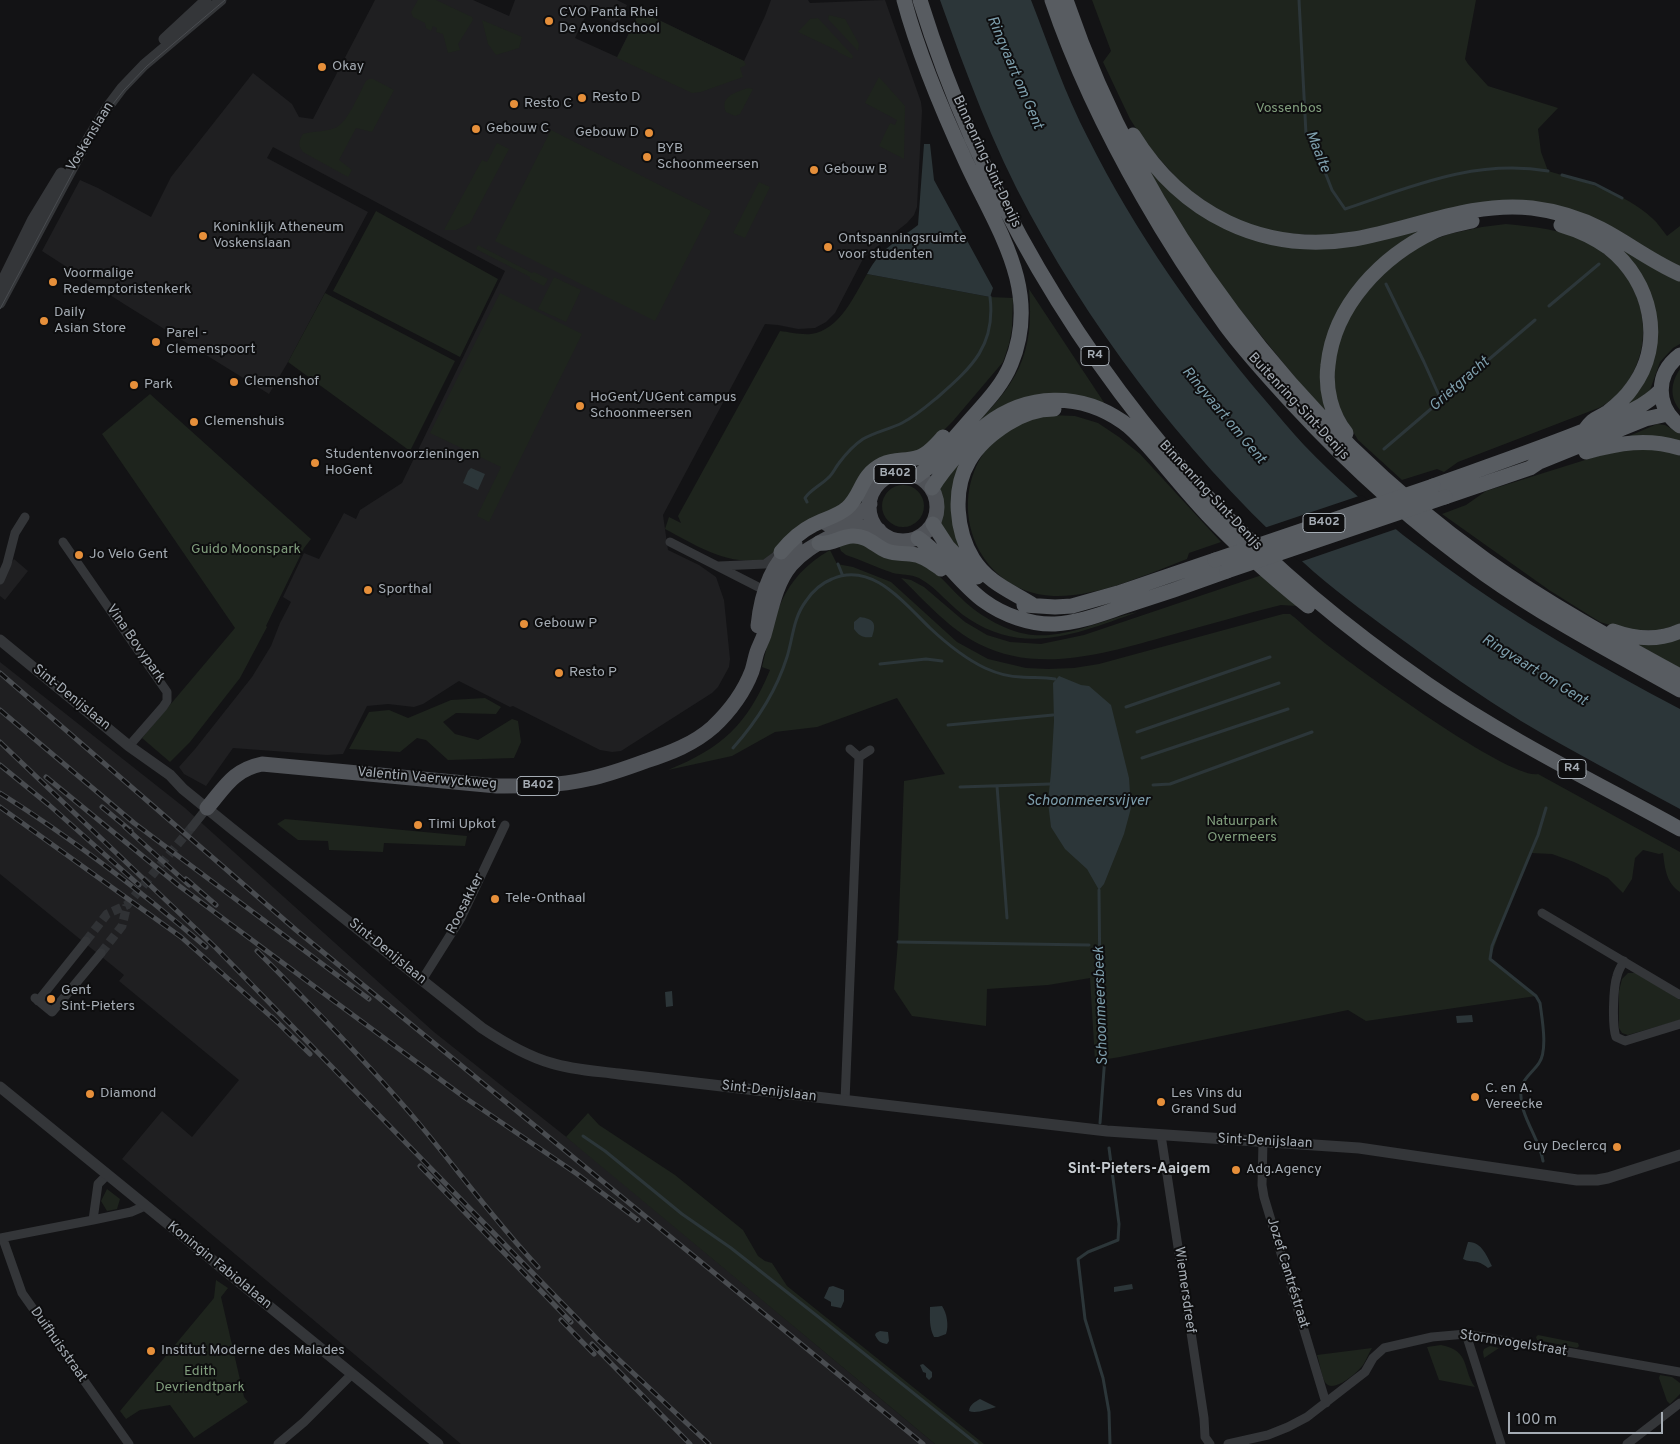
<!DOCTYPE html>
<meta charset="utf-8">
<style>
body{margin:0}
#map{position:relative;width:1680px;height:1444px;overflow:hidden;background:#131315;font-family:Overpass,sans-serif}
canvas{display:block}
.scale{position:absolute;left:1508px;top:1412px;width:155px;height:22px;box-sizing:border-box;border:2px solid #a5acb4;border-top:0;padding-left:6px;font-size:15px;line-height:18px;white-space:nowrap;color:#a5acb4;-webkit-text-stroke:4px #0e0e0f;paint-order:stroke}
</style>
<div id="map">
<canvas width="1680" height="1444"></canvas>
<div class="scale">100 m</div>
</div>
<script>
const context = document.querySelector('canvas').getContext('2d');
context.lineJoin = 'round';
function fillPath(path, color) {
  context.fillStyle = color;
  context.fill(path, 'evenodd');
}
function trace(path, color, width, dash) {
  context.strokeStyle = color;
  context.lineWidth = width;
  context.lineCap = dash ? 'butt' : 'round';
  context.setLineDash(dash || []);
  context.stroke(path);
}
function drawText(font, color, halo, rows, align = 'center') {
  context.font = font + ' Overpass,sans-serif';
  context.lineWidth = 4;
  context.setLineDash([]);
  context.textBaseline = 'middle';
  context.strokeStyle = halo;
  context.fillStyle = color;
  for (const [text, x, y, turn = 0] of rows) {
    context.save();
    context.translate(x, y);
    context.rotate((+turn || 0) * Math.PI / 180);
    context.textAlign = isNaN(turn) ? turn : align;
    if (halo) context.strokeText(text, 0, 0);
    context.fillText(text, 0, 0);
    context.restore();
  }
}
const built = new Path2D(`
 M375,0H473L509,16L515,0H617L627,5L618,25L588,11L575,38L617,57L640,11L744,61L765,16L771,0H808L810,3L885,0L921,102L922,111L917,207L914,215L907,223L864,257L835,313L826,322L815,328L798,329L778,325L765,324L663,515L668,550L699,565L716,577L724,600L730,659L729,667L718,687L712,693L621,751L612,752L600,750L513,706L510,707L459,681L423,704L414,707L388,704L367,706L343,754L327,755L233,748L206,786L184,774L179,767L195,749L252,677L271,646L280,623L291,602L283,597L304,553L319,559L344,513L356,519L360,510L402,483L505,271L273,147L267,158L368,212L288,362L269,394L124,304L42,251L80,180L98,188L151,217L171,177L253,73L292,104L299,117L313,119Z
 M14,559L28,571L5,600L0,596V583L8,567Z
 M0,662L185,808L434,1032L584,1151L935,1444H461L122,1159L162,1111L192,1137L239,1080L119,981L124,975L0,874Z`);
const green = new Path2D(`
 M418,0H436L472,17L473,20L458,44L460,50L448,53L443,34L436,32L437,28L433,26L431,31L426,28L425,23L413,17L411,12Z
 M1092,0H1476L1465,59L1468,64L1488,86L1558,108L1538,129L1541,152L1548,171C1584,182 1624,192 1652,218C1658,223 1662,230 1667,236L1680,226V267L1533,202L1353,232L1325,236L1269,232L1224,215L1183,185L1146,144L1130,119L1103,62L1111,51Z
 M640,11L744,61L746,65L740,68L743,77L701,92L692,93L617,58Z
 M829,15L845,19L859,44L858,51L828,19Z
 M818,18L853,56L852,59L838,52V51L798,32L810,19Z
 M482,20L522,37L519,48L496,55L488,44Z
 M879,77L905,106L904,159L879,146L890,123L895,125L897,120L865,103Z
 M369,79H373L394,90L372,132L356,128L339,160L352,170L348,177L303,152C298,146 298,142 303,134C313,131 325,132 335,128C348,123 359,93 366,81Z
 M748,88L753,89L752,91L740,114L735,116L726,112C719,96 737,92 748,88Z
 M551,130L711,211L655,321L495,241Z
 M497,143L509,149L470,223L456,230H444L482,160L487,162Z
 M1139,155L1166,183L1278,244L1436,224L1412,237L1331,327L1334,420L1307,392L1224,290L1184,231Z
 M759,182L770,187L745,238L733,233Z
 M376,211L498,279L460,357L333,291Z
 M1506,224C1533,227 1562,229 1587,242C1644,271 1663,344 1619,393C1614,398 1607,403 1601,407L1458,462L1444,472L1437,469L1402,480L1358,440L1339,408L1334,390L1335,354L1352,310L1384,272L1423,244L1449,234L1482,227Z
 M1616,243L1680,279V344L1673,348L1660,362L1650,390L1642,399L1619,409L1656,343Z
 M478,245L532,273L534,272L548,279L544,286L530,279V277L476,249Z
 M867,274L990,297L1013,298L1012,328L1009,344L1003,362L953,421L927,447L905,455L853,495L763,560C726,565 697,546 665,529L669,517L681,523L678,516L780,331C789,332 801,335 811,334C840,330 854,296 867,274Z
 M554,277L581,290L566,322L538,309Z
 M1029,289L1107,407L1089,399L969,431C1016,385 1035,356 1029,289Z
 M325,293L455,361L410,451L288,362Z
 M500,293L582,334L489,522L477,516L501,467L430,433Z
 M1680,369V410C1669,397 1671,382 1680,369Z
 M150,394L311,539L304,548L266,626L267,627L240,678L190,742L170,762L142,738L235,628L102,434Z
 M1030,409L959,475L970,562L938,524C943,511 943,500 937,488L976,441Z
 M1050,415L1075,416L1098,423L1119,437L1140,454L1221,542L1189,553L1187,559C1148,574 1095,598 1053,596C974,592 941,498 993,441C1007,426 1031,419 1050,415Z
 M1657,424L1665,425L1680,434V443L1627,437Z
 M1639,448L1670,452L1680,456V624L1659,630H1626L1600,622L1549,590L1442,514L1466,505L1486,491L1601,455Z
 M882 506a21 21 0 1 1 42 0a21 21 0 1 1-42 0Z
 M852,542C876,545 920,560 938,575C946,582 954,592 962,599C979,616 1009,633 1033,635C1069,638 1103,619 1138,612C1080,632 1027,657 969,619C951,608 938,588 919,578C910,574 902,575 893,573C877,568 862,560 846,555L841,551L839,546Z
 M830,550L837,564L853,567L891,582L957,642L988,659L1026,668L1048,669L1074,668L1099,664L1283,614H1290C1297,619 1304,626 1310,631C1321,640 1332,649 1343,657C1371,678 1511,780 1538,774L1680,852V892C1666,883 1665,868 1663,853L1659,854L1643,850L1635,858L1632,879L1623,893L1608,878L1574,862L1552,854L1531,853L1506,913L1490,959L1536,996L1366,1021L1348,1010L1120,1057L1095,1061L1090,978L1048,985L987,989L986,1026L912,1016L894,989L898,942L904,781L945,774L897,698L817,727L775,732L732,756L668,770C722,748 747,725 770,670L762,667C775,616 780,579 830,550Z
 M1262,575L1297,606L1281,605C1244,614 1208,625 1171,635C1109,652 1040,675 979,644C949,629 925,601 901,578L911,580L924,587L965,622L987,635L1010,642L1041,644L1084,635Z
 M1680,637V668L1629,640Z
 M485,698L501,707L496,714L456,713L443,722L455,734L478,740L512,719L518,721L521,742L514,758L448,760L426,740L417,738L400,752L349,749L369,712L389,710L408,718L451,700Z
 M285,819L467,836L465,846L384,843L383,852L329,850L328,841L298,840L277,824Z
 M1628,973H1637L1680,1000V1020L1628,1035L1622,1033L1619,1028V991L1622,979Z
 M588,1113L599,1125L675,1175L743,1230L758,1256L765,1261L772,1263L787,1286L984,1444H935L566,1137Z
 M107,1189L120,1199L117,1209L107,1211L101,1201Z
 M216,1280L228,1288L221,1297L244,1397L248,1402L194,1438L170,1405L140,1410L126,1419L120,1411L214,1298Z
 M1538,1335L1578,1343L1579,1346L1577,1348L1537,1340L1536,1337Z
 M1441,1345C1471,1351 1462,1369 1475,1387L1439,1380L1427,1347Z
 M1490,1346L1499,1348L1484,1358L1483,1352L1484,1349Z
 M1372,1348C1369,1353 1366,1360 1363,1365C1357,1373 1332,1395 1325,1382C1321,1375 1320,1363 1317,1355Z
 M1660,1375L1672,1377L1680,1383V1394L1670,1404L1667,1401L1659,1378Z`);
const water = new Path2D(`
 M940,0H1031C1049,46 1065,94 1088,138C1135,232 1197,320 1265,400C1278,415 1291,431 1304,445C1335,477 1369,507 1403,535C1416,545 1430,555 1443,565C1518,620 1598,666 1680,709V809C1627,780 1573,752 1521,721C1481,696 1442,669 1404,641C1374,619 1343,597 1314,572C1201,472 1102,347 1030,214C993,146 966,73 940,0Z
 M924,144H930L934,180L993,288L990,297L867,274C880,249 897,241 918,225Z
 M471,468L485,474L478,490L463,483L468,471Z
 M860,617C874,619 877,623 872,637C863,638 859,636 854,629V622Z
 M1059,676L1081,685L1089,686L1111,705L1129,778L1131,808L1124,834L1104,884L1099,890L1087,869L1065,849L1051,827L1048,802L1051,772L1054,721L1053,683Z
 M672,991L673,1006L666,1007L665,992Z
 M1472,1015L1473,1022L1457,1023L1456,1016Z
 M1468,1242C1481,1241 1487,1256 1492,1266L1488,1268C1476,1258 1473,1264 1463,1259Z
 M1132,1284L1133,1289L1114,1292V1287Z
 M833,1286L844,1290V1301L841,1308L831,1306V1302L824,1298L829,1287Z
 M942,1306C947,1313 949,1326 946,1334L938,1337H934C929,1327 930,1318 930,1307Z
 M880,1331L888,1332L889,1341L887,1344C880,1343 878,1341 875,1335L876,1333Z
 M923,1364L932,1372V1377L929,1380L926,1377V1373L923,1372L920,1365Z
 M980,1399L996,1407C988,1409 976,1414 969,1411C970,1404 975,1402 980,1399Z`);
const pier = new Path2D(`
 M1362,495L1399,528L1300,562L1264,528Z`);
const stream = new Path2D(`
 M1299,0L1306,134L1316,149L1332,190L1345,209C1413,186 1475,159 1548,171
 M1562,175L1595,184L1622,198
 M1386,284L1424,362L1441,400
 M1549,306L1599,264
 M1384,449L1535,320
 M807,502L805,498C810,490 821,485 828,478C833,474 835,468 839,463C845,455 854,445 863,439C875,432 890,429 902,423C916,416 927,406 939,396C972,367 996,345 990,297
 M838,564L842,574
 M880,664L926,659L942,661
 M1126,707L1270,657
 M948,725L1053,715
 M1137,732L1279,683
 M733,748C757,721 776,692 787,657C793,638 793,618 806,601C812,592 822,583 832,579C872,561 904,603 930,628C946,643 964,658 985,668C996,673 1010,677 1021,677C1033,678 1044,677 1055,679
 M1142,758L1288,709
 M1153,785L1170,784L1312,732
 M997,786L1007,918
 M960,787L1050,784
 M1099,890L1100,987L1105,1020V1056L1100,1123
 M898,942L1089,945
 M583,1136L605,1151L682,1214L731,1248L816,1315L977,1444
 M1109,1148L1119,1224L1118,1240L1088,1252L1078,1259L1085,1319L1103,1378L1109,1412L1110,1444
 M1543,1161C1539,1136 1518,1115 1521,1088C1523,1078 1534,1071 1539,1063C1548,1050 1542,1019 1540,1003L1536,996L1490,959L1492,946L1538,835L1546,808`);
const minorTunnel = new Path2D(`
 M86,941L107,914L127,905L192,827
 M101,953L122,926L127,905`);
const minor = new Path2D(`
 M63,542L167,692V701L163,707L129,746
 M670,542L768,592
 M719,566L765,564L780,553
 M0,580L7,564L15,533L25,517
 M850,749L859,757
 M192,827L207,808
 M1542,913L1680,995
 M1624,961C1621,966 1618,971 1617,976C1613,988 1612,1026 1616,1037L1625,1041L1680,1024
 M422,980L461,918L505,825
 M35,998L52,1012L101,953
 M38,1001L86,941
 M845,1101L859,757L870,750
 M1161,1135L1204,1418L1205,1437L1210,1444
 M1263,1141L1262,1185L1264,1197L1326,1403
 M93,1220L98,1184L107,1175
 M0,1238L93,1220L131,1212L145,1206
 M3,1239L22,1293L129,1444
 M1466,1334L1501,1444
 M278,1444L304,1422L352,1374
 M1228,1444L1268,1435L1288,1427L1307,1417L1365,1372L1373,1358L1384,1348L1432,1337L1466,1334L1680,1372
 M1627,1444L1680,1403`);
const tertiary = new Path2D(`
 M164,39L206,0
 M0,286L33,219L61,173
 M0,303L88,139L107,108L122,88L144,65L221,0
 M0,640L129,746L170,775L183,789L231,828L482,1028C503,1042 526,1056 551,1063C573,1070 597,1071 619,1074L1107,1131L1359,1148L1577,1180H1597L1608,1178L1680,1155
 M0,1087L438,1444`);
const primary = new Path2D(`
 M869 507a34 34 0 1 1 68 0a34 34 0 1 1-68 0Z
 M827,524C840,519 862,517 870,504
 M758,626C761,595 770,565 795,544
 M207,808C225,787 233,770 262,764L497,786C528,786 558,786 588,779C608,775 627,768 646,761C670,753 694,744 713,727C730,711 744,692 752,671C754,665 755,658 757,652C759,646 762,641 764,635C771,611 775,584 791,565C802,552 815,545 828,538C844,529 861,524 879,530`);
const trunk = new Path2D(`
 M904,0C919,56 942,110 966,162C996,228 1042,289 1011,364C1002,386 986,402 971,419C957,435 943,451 929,467L917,476
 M920,0C978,187 1080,362 1214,504C1278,572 1350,631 1427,684C1507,739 1595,782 1680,829
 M1052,0C1075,68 1107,134 1143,197C1168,241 1196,284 1226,326C1246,353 1269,378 1292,403C1350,466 1415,525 1486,575C1547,618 1614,653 1680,690
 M1066,0C1141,221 1296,425 1486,560C1547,603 1614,640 1680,676
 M1133,135C1182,214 1262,254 1354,239C1413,229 1471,201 1532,208C1556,211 1580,218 1601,229C1628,243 1652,262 1680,274
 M1561,225C1578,230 1594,237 1609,248C1651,281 1666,343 1632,388C1626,397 1617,405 1608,412C1596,420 1594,417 1585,430
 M1680,355C1655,374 1655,406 1680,426
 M1346,433C1331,414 1325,389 1328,365C1334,305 1382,256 1435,231C1446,226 1459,224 1472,221
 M1586,452C1619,443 1647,438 1680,448
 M1433,486C1486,467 1539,449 1591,428C1617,417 1641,410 1661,390
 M932,488C940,475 949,464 960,452C968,443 976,433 986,425C1027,393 1080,392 1123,422C1135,430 1145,443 1155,454C1172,474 1189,495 1207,514C1238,547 1272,577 1308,606
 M1445,497L1530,468L1539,462L1645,419L1668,414
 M933,524L948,547L977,577
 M918,538C943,555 959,583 984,601C1003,615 1031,625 1055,624C1078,623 1101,614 1122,607C1157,596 1192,584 1227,571
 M819,543C832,545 839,537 852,536C867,535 875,546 887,551C895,554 902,553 910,554C923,555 931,562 941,569
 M781,552C790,541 801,531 813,525C824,519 838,516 847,508C863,494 859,476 883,464C894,459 905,461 916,458C927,456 936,445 943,437
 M1024,605L1055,607L1072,606L1118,593L1215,560
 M1033,605C1011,591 988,583 973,559C956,531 952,490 969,461C978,445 993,433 1007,424C1021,415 1038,409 1054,409
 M1613,631C1635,639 1658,641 1680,631`);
const tram = new Path2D(`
 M0,309L90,140L109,109L124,90L147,66L225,0`);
const rail = new Path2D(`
 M0,673L296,930L923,1444
 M0,710L134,823L369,999
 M0,742L216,948L599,1341L709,1444
 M0,765L49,805L139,885
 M46,777L178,885L334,1001L464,1097L577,1174L638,1220
 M0,793C73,839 141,891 206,947
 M0,807L181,937L277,1022
 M102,807L131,831
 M125,827L189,885
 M186,879L216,905
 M257,951C312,1006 366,1061 416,1120C457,1169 494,1220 538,1267
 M272,1017L310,1054
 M420,1166L571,1322
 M561,1320L594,1354
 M592,1344L690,1444`);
const trunkBridge = new Path2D(`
 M1215,560L1433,486
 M1227,571L1445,497`);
const markers = [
 [549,21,5,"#e68f3a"],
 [322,67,5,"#e68f3a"],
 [582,98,5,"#e68f3a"],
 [514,104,5,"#e68f3a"],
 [476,129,5,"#e68f3a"],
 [649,133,5,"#e68f3a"],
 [647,157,5,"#e68f3a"],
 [814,170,5,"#e68f3a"],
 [203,236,5,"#e68f3a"],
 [828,247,5,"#e68f3a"],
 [53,282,5,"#e68f3a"],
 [44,321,5,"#e68f3a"],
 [156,342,5,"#e68f3a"],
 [234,382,5,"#e68f3a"],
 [134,385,5,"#e68f3a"],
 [580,406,5,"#e68f3a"],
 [194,422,5,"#e68f3a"],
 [315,463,5,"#e68f3a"],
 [79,555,5,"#e68f3a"],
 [368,590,5,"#e68f3a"],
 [524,624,5,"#e68f3a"],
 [559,673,5,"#e68f3a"],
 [418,825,5,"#e68f3a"],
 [495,899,5,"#e68f3a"],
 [51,999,5,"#e68f3a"],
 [90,1094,5,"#e68f3a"],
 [1475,1097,5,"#e68f3a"],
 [1161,1102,5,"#e68f3a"],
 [1617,1147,5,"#e68f3a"],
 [1236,1170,5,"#e68f3a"],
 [151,1351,5,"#e68f3a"]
];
const shields = [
 [1095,356,28],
 [895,474,42],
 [1324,523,42],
 [1572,769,28],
 [538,786,42]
];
const shieldNames = [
 ["R4",1095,356],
 ["B402",895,474],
 ["B402",1324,523],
 ["R4",1572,769],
 ["B402",538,786]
];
const poiNames = [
 ["CVO Panta Rhei",559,13],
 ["De Avondschool",559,29],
 ["Okay",332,67],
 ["Resto D",592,98],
 ["Resto C",524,104],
 ["Gebouw C",486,129],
 ["Gebouw D",639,133,"right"],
 ["BYB",657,149],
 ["Schoonmeersen",657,165],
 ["Gebouw B",824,170],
 ["Koninklijk Atheneum",213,228],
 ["Voskenslaan",213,244],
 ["Ontspanningsruimte",838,239],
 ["voor studenten",838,255],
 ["Voormalige",63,274],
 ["Redemptoristenkerk",63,290],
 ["Daily",54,313],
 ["Asian Store",54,329],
 ["Parel -",166,334],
 ["Clemenspoort",166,350],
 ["Clemenshof",244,382],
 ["Park",144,385],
 ["HoGent/UGent campus",590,398],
 ["Schoonmeersen",590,414],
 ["Clemenshuis",204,422],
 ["Studentenvoorzieningen",325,455],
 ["HoGent",325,471],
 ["Jo Velo Gent",89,555],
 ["Sporthal",378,590],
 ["Gebouw P",534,624],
 ["Resto P",569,673],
 ["Timi Upkot",428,825],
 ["Tele-Onthaal",505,899],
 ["Gent",61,991],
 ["Sint-Pieters",61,1007],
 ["C. en A.",1485,1089],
 ["Vereecke",1485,1105],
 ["Diamond",100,1094],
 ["Les Vins du",1171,1094],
 ["Grand Sud",1171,1110],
 ["Guy Declercq",1607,1147,"right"],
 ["Adg.Agency",1246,1170],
 ["Institut Moderne des Malades",161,1351]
];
const parkNames = [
 ["Vossenbos",1289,109],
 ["Guido Moonspark",246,550],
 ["Natuurpark",1242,822],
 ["Overmeers",1242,838],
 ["Edith",200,1372],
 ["Devriendtpark",200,1388]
];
const streetNames = [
 ["Voskenslaan",91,137,-59],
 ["Binnenring-Sint-Denijs",986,162,65],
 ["Buitenring-Sint-Denijs",1298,407,47],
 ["Binnenring-Sint-Denijs",1210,496,47],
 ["Vina Bovypark",135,644,55],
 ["Sint-Denijslaan",71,698,39],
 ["Valentin Vaerwyckweg",427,779,5],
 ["Roosakker",466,904,-63],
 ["Sint-Denijslaan",387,952,39],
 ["Sint-Denijslaan",769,1092,7],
 ["Sint-Denijslaan",1265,1142,3],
 ["Koningin Fabiolalaan",219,1266,39],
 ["Jozef Cantréstraat",1287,1273,73],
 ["Wiemersdreef",1184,1290,82],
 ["Stormvogelstraat",1513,1344,9],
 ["Duifhuisstraat",58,1345,55]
];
const waterNames = [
 ["Ringvaart om Gent",1014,73,67],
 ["Maalte",1317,152,68],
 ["Grietgracht",1460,385,-41],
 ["Ringvaart om Gent",1223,416,50],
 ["Ringvaart om Gent",1534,671,32],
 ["Schoonmeersvijver",1088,802],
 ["Schoonmeersbeek",1102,1006,-92]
];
const neighbourhoodNames = [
 ["Sint-Pieters-Aaigem",1139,1170]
];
fillPath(built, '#1f1f21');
fillPath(green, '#1e241d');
fillPath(water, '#2c3639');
fillPath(pier, '#131315');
trace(stream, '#2c3639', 3);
trace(minorTunnel, '#303235', 9, [9, 4.5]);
trace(minor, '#343639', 9);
trace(tertiary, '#343639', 11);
trace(primary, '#505358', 15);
trace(trunk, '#585c61', 15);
trace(tram, '#494c50', 1);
trace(rail, '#494c50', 5);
trace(rail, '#0e0e0f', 3, [9]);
trace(trunkBridge, '#585c61', 15);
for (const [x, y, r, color] of markers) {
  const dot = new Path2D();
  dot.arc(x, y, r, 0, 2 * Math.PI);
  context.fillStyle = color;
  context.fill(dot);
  trace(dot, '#0e0e0f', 2);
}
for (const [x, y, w] of shields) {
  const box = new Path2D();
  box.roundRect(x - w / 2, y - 9.5, w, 19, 4);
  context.fillStyle = '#0e0e0f';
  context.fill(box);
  trace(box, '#a5acb4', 1);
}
drawText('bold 12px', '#a5acb4', null, shieldNames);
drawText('14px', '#a5acb4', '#0e0e0f', poiNames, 'left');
drawText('14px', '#819e7d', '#0e0e0f', parkNames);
drawText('14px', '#a5acb4', '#0e0e0f', streetNames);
drawText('italic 15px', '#7e9fad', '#0e0e0f', waterNames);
drawText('bold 15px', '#c6cbd0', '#0e0e0f', neighbourhoodNames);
</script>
